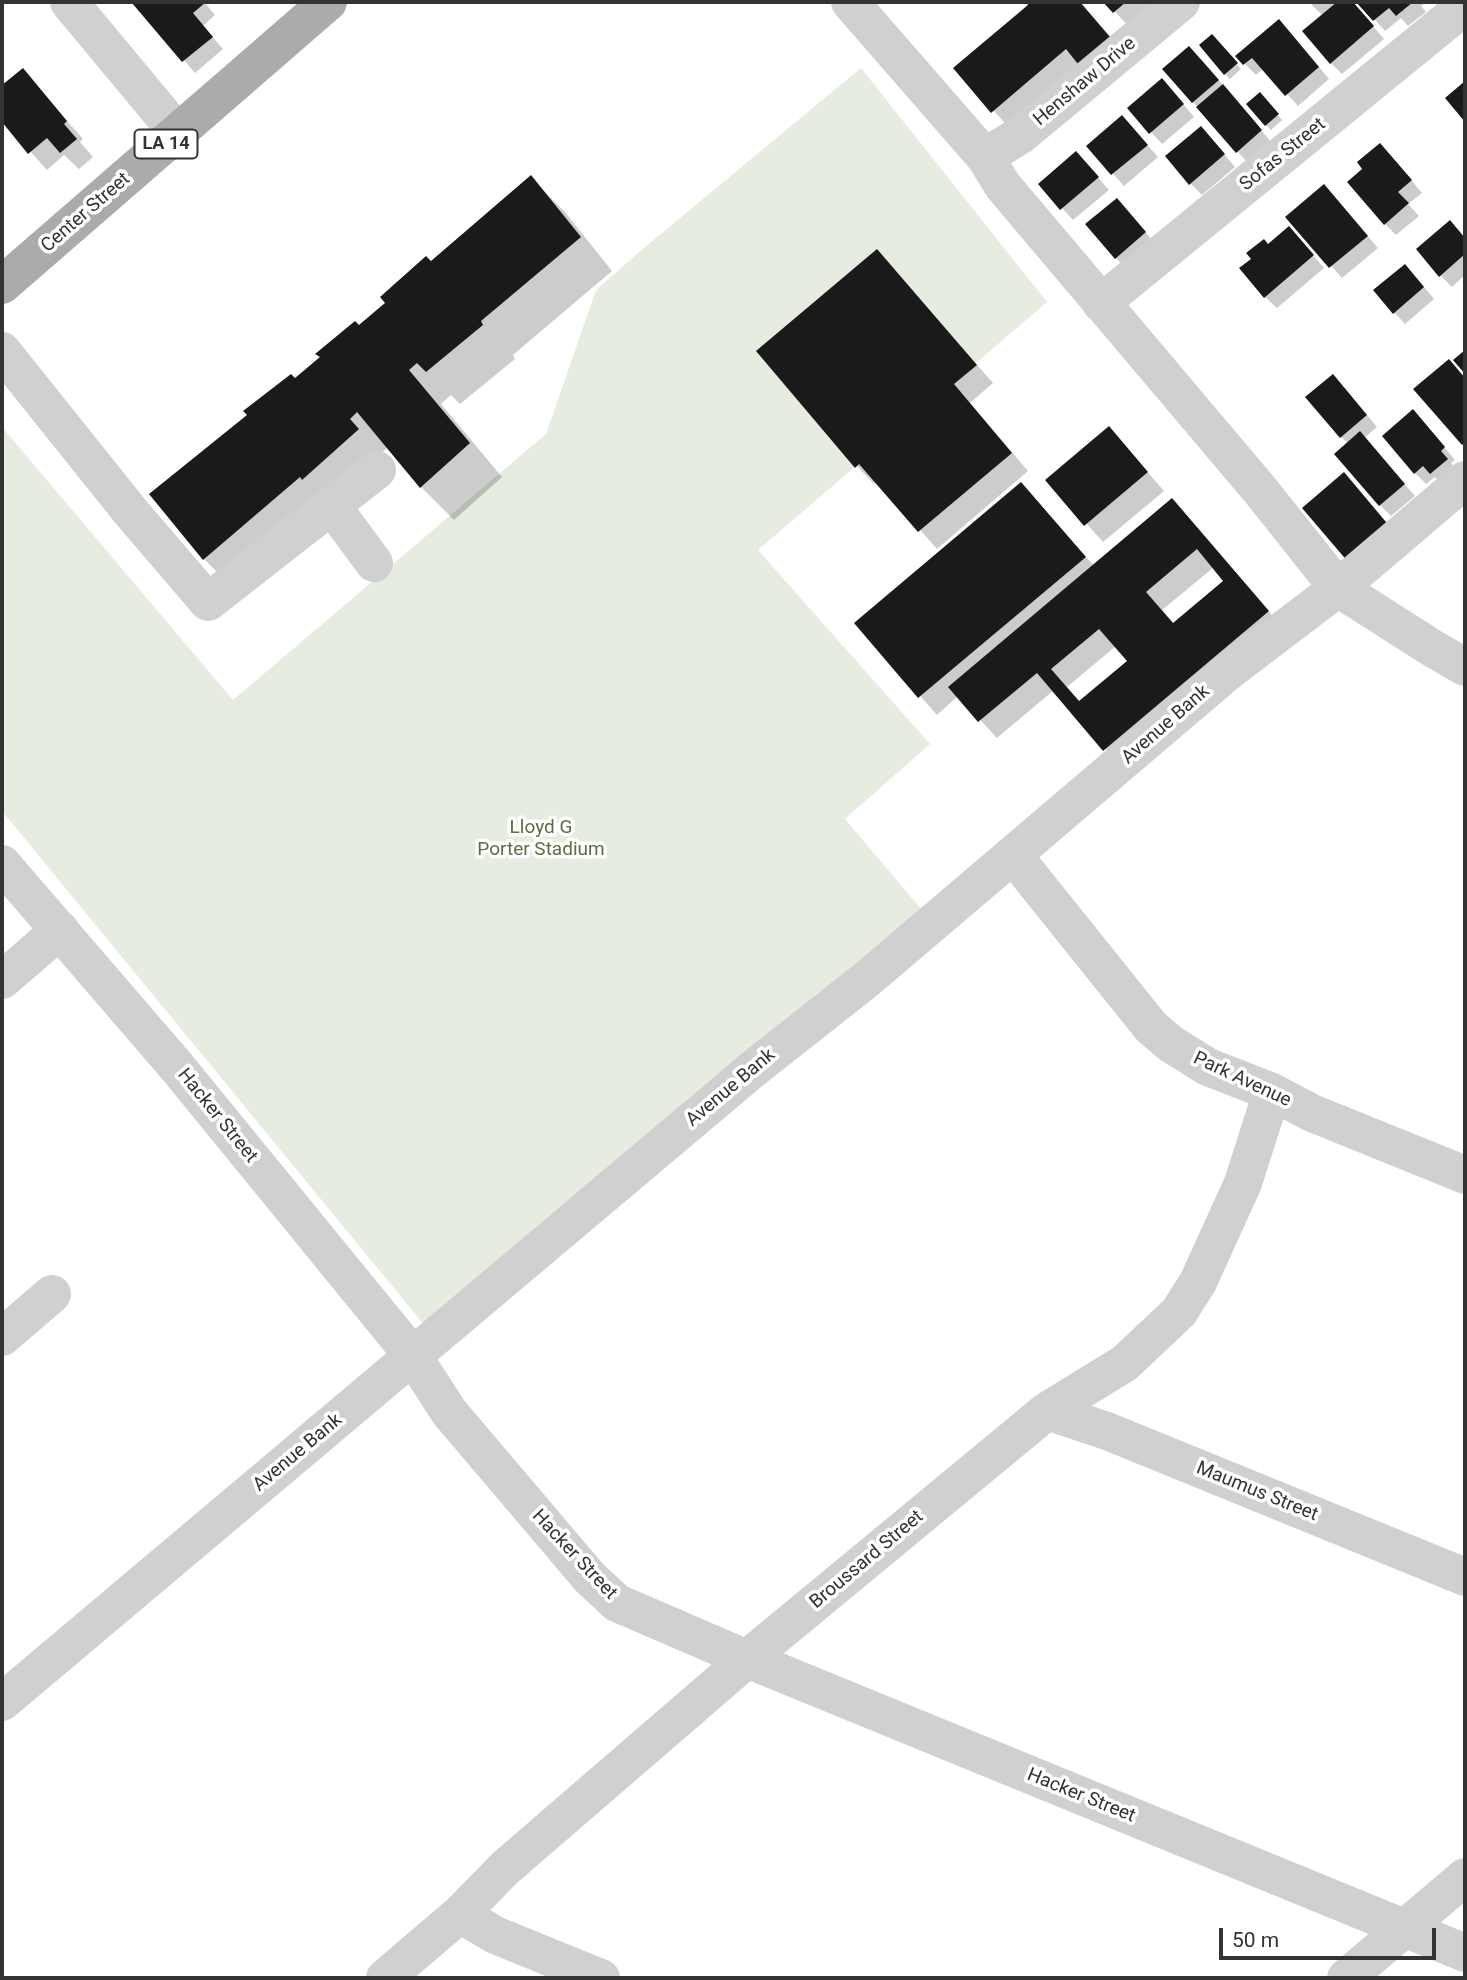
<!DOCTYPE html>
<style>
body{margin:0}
#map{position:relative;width:1467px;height:1980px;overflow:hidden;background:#fff;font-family:Roboto,sans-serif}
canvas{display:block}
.frame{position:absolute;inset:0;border:4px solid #333;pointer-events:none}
.scale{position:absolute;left:1219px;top:1928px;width:217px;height:32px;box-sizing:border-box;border:4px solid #333;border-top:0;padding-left:9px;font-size:21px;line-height:24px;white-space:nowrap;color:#333;-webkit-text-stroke:5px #fff;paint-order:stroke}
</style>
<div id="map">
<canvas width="1467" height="1980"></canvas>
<div class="frame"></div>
<div class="scale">50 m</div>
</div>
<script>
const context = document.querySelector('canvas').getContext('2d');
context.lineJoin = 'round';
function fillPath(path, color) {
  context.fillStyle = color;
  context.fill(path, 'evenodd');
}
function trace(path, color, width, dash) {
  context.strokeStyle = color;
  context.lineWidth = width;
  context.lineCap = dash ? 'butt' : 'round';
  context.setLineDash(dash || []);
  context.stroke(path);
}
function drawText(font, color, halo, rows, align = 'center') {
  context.font = font + ' Roboto,sans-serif';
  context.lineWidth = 7;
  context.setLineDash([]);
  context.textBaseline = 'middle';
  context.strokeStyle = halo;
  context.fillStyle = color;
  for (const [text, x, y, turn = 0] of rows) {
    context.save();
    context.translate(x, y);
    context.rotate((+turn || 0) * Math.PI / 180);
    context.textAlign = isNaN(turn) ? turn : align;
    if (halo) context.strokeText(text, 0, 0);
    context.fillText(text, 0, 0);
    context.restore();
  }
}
const green = new Path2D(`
 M861,68L1047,302L758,550L930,744L845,819L927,916L425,1326L2,811V427L233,700L546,434L596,290L645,247Z`);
const shadow = new Path2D(`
 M137,2H204L215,15L203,26L223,49L195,73L135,3Z
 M1028,2H1080L1126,55L1010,129L956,68L1031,5Z
 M1106,2H1164L1131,29Z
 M1309,2H1352L1384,39L1342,74L1331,63L1323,16Z
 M1359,2H1426L1421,6L1426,12L1408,26L1401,18L1385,31Z
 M1290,32L1329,79L1298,106L1264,68L1256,75L1237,56Z
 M1217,41L1241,69L1230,79L1225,74Z
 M1201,59L1272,143L1248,163L1193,102Z
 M23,71L83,139L80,142L93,157L79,169L64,155L47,170L2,120V88Z
 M1173,92L1194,117L1162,144L1151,132Z
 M1265,100L1282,120L1271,130L1266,125Z
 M1133,129L1158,157L1124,186L1088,146Z
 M1212,140L1235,167L1202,195L1190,183Z
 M1391,156L1422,193L1408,204L1419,216L1396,235L1385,224Z
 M1087,165L1109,190L1073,220L1040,184Z
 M531,178L564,211L612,271L513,355L515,359L460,404L451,395L441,404L502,477L454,520L421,487L388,447L237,592L204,559L295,380Z
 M1335,198L1378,248L1342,278L1288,217Z
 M1128,211L1156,245L1127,269L1116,258Z
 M1461,234L1465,239V275L1452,287L1440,275Z
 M1300,240L1324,268L1277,308L1265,297L1268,246Z
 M877,251L993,383L970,403L1028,471L937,549L877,481L874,484L857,466Z
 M1416,277L1434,299L1405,324L1394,312Z
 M1344,387L1377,427L1364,438L1415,496L1391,516L1380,505L1349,444L1341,437Z
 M1424,423L1455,460L1451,463L1458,471L1442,484L1435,477L1426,484L1415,473Z
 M1109,428L1164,491L1103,542L1047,480Z
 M1021,484L1094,566L1172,500L1285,630L1122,767L1054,690L997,738L958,696L937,715L856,623ZM1214,567L1226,581L1174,624L1162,610ZM1116,646L1129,661L1080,702L1067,687Z`);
const building = new Path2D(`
 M134,2H206L193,13L213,37L182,62L132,3Z
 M1026,2H1080L1110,37L1078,64L1066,49L991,113L953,68L1028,5Z
 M1103,2H1126L1113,13Z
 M1337,2H1353L1374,26L1330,64L1302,31Z
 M1356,2H1413L1396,16L1389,8L1373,21Z
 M1279,19L1319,67L1285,96L1252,58L1243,65L1235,56Z
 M1212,34L1238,63L1224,75L1199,45Z
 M1189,46L1219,80L1192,103L1162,69Z
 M23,68L67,121L64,124L77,139L60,153L47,138L28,154L2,122V85Z
 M1162,78L1184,104L1149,134L1127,108Z
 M1465,81V122L1445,98Z
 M1223,84L1262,130L1236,153L1196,107Z
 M1260,92L1279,114L1265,126L1246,104Z
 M1122,115L1148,145L1111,175L1086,146Z
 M1201,126L1225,154L1189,185L1165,156Z
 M1380,143L1412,180L1398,192L1409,203L1384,225L1347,182L1362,169L1357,162Z
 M1076,151L1099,177L1060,210L1038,184Z
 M531,175L581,237L481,321L483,325L426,372L417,363L409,370L470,443L420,488L357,412L350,419L359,429L302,480L300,477L203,560L149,494L247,415L243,411L291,374L295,378L320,357L315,354L355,321L359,325L385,303L380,297L426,256L431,261Z
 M1324,184L1368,236L1329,268L1285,217Z
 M1117,198L1146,232L1115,259L1085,224Z
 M1450,220L1465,238V254L1439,277L1416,249Z
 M1289,226L1314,255L1264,298L1239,268L1251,259L1246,253L1264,239L1268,244Z
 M877,249L977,365L954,384L1012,453L918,532L859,464L855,468L756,351Z
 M1405,264L1424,287L1393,314L1373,290Z
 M1465,350V374L1453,360Z
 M1449,359L1465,378V442L1462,445L1413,389Z
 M1333,374L1367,415L1340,438L1305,397Z
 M1413,409L1445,447L1441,451L1448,459L1430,474L1423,466L1414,474L1382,436Z
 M1109,426L1148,472L1084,526L1045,480Z
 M1360,431L1405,484L1379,506L1334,454Z
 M1344,472L1391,528L1349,563L1302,508Z
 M1021,482L1086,557L918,698L854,623Z
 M1172,498L1269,611L1103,751L1037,673L978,722L948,687ZM1197,549L1223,581L1173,623L1146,592ZM1099,629L1127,661L1079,701L1051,669Z`);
const minor = new Path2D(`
 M69,2L178,133
 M850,2L985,157L1003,186L1260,490L1338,588L1432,648L1465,667
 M985,157L1022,134L1181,2
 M1101,303L1465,6
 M2,351L130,511L208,602L377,470
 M332,506L374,563
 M1013,855L1151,1027L1171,1044L1208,1067L1272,1092L1312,1113L1465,1175
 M2,864L177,1067L413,1356L449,1412L590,1578L617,1603L747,1659L1465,1953
 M2,980L60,930
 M2,1337L52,1294
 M1047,1411L1107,1431L1465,1577
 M2,1702L753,1069L867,979L1225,674L1338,588L1465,480
 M460,1914L495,1935L601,1978
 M385,1978L460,1914L505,1868L747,1659L1047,1411L1125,1363L1179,1312L1198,1282L1243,1183L1272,1092
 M1346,1978L1465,1877`);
const major = new Path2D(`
 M2,285L328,2`);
const shields = [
 [166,144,63]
];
const shieldNames = [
 ["LA 14",166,144]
];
const streetNames = [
 ["Henshaw Drive",1085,82,-40],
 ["Sofas Street",1283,155,-39],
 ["Center Street",86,213,-41],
 ["Avenue Bank",1166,725,-41],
 ["Park Avenue",1242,1080,25],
 ["Avenue Bank",731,1088,-40],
 ["Hacker Street",217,1116,51],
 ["Avenue Bank",298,1453,-40],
 ["Maumus Street",1257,1492,22],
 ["Hacker Street",574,1555,47],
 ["Broussard Street",867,1560,-40],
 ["Hacker Street",1081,1796,22]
];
const parkNames = [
 ["Lloyd G",541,828],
 ["Porter Stadium",541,850]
];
fillPath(green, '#e6ecdf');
fillPath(shadow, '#0003');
fillPath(building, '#1a1a1a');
trace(minor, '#d0d0d0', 38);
trace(major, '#ababab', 38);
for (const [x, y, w] of shields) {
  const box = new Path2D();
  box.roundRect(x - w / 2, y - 14.5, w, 29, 5);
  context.fillStyle = '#fff';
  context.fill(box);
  trace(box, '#333', 2);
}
drawText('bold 18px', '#333', null, shieldNames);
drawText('19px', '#333', '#fff', streetNames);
drawText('19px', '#56703f', '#fff', parkNames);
</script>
